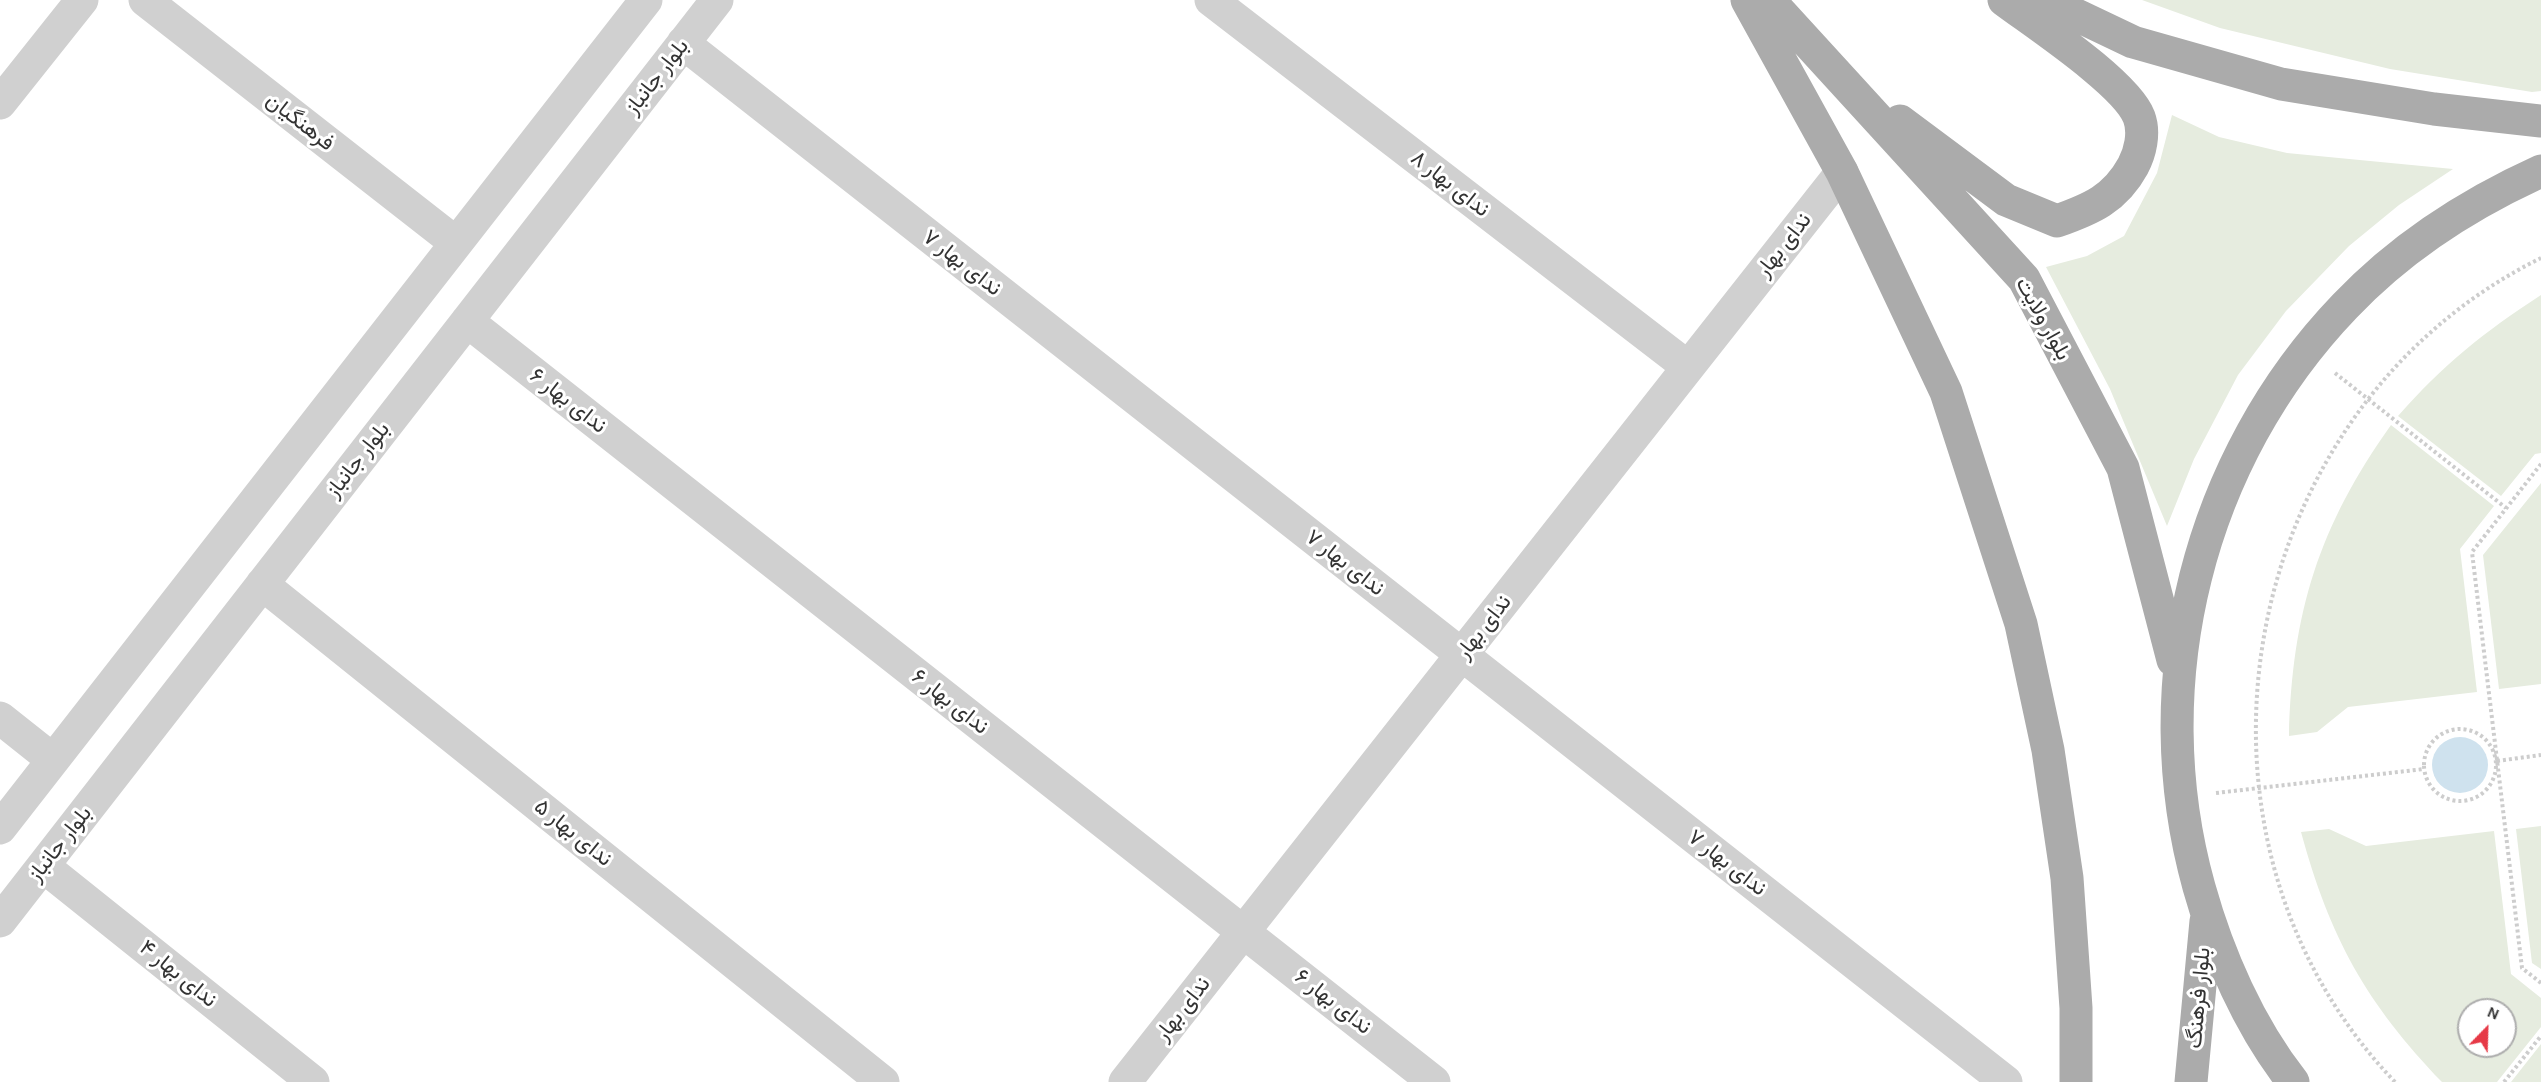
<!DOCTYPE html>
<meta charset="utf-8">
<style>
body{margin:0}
#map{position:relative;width:2541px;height:1082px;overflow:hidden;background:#fff;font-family:Karla,sans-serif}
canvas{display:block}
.north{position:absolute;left:2457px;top:998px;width:60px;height:60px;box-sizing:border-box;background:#fff;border:2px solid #adadad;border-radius:50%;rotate:23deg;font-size:16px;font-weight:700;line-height:24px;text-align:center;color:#333}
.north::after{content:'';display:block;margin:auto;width:21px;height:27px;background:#e63946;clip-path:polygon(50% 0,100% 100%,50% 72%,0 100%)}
</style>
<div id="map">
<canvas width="2541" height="1082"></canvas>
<div class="north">N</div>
</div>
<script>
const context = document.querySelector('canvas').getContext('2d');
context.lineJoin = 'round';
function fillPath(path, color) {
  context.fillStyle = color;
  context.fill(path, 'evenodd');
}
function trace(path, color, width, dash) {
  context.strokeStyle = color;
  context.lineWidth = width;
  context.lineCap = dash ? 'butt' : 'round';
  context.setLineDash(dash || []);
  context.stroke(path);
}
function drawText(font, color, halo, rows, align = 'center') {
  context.font = font + ' Karla,Vazirmatn,sans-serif';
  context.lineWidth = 6;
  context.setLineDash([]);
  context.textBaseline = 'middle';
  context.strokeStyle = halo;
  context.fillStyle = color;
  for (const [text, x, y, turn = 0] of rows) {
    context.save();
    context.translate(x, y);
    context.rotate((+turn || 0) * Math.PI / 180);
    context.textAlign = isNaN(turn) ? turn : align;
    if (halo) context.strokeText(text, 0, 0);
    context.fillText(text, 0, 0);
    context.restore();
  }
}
const green = new Path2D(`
 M2142,0H2541V91L2532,92L2390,69L2220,28Z
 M2172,115L2219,137L2287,153L2453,169L2399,205L2349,246L2286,311L2238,375L2194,459L2167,526L2110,389L2046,267L2087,256L2124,236L2157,173Z
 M2541,295V453L2535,454L2501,496L2398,416C2443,365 2484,332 2541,295Z
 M2391,425L2494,506L2460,549L2477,692L2348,707L2317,732L2289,736C2292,612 2319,526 2391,425Z
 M2541,483V684L2499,689L2483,555Z
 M2541,826V969L2532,963L2516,829Z
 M2329,829L2366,846L2494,831L2511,974L2541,998V1027L2497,1082H2442C2366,1003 2330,938 2301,832ZM2469,1010H2505V1046H2469Z
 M2541,1044V1082H2511Z`);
const water = new Path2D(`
 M2432 765a28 28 0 1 1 56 0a28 28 0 1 1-56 0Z`);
const path = new Path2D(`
 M2335,373L2506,508
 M2541,464L2472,552L2522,968L2541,983
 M2424 765a36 36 0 1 1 72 0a36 36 0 1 1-72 0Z
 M2497,761L2541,755
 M2216,793L2424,769
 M2395,1082C2158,835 2235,409 2541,258
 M2504,1082L2541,1036`);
const minor = new Path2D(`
 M145,0L456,243
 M1211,0L1688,367
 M683,43L2006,1082
 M0,103L82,0
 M467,321L1434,1082
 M262,584L883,1082
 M0,718L53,760
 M0,828L646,0
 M43,866L313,1082
 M0,921L717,0
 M1125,1082L1842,172`);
const major = new Path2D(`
 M1747,0L1842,172L1946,392L2021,624L2048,750L2067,878L2076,1008V1082
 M1769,0L2024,279L2123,468L2173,660
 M2045,0L2133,42L2281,84L2434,109L2541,121
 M1900,121L2006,200L2057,221C2091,209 2115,199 2133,166C2140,153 2145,133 2139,117C2126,83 2036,24 2004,0
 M2191,1082L2206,921
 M2293,1082C2249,1026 2218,955 2199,887C2142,683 2198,459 2345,306C2400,248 2468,204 2541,171`);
const streetNames = [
 ["بلوار جانباز",657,77,-52],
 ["فرهنگیان",300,122,38],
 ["ندای بهار ۸",1450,184,38],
 ["ندای بهار",1784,245,-52],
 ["ندای بهار ۷",962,263,38],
 ["بلوار ولایت",2043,319,61],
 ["ندای بهار ۶",568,401,38],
 ["بلوار جانباز",358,460,-52],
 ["ندای بهار ۷",1345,563,38],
 ["ندای بهار",1484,627,-52],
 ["ندای بهار ۶",950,702,38],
 ["ندای بهار ۵",573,833,39],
 ["بلوار جانباز",60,844,-52],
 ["ندای بهار ۷",1727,863,38],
 ["ندای بهار ۴",178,974,39],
 ["بلوار فرهنگ",2199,998,-85],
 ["ندای بهار ۶",1333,1002,38],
 ["ندای بهار",1183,1009,-52]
];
fillPath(green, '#e6ecdf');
fillPath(water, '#cfe2ee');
trace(path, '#cdcdcd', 4, [3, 3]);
trace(minor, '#d0d0d0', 33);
trace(major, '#ababab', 33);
drawText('22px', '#333', '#fff', streetNames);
</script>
